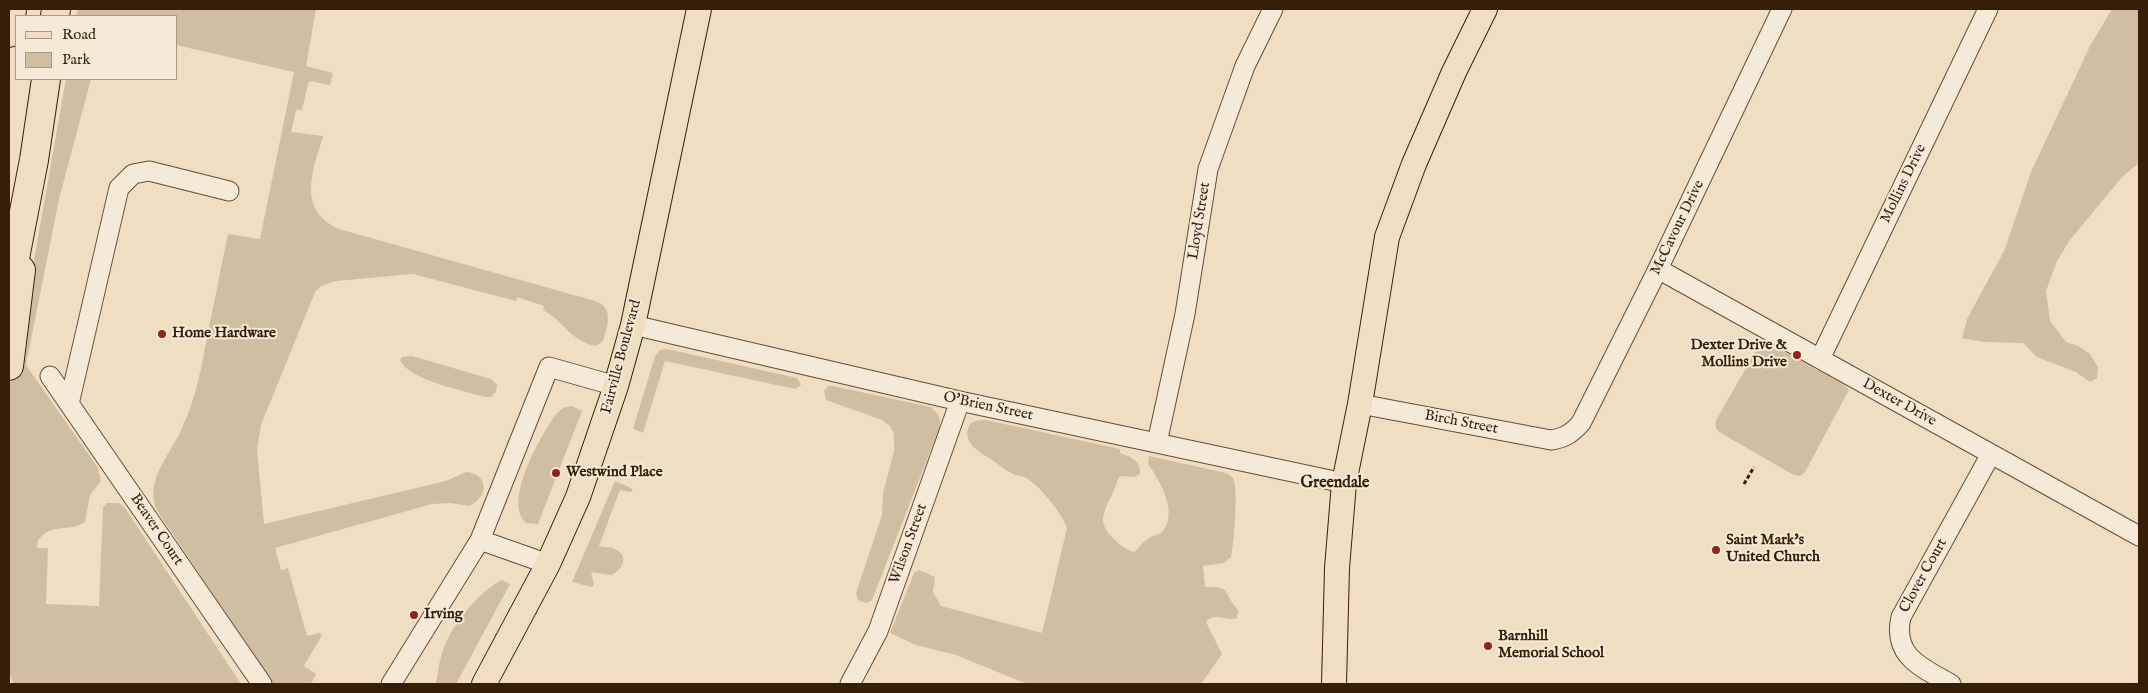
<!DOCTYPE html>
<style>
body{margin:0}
#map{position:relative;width:2148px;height:693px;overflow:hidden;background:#f0dec2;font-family:"IM FELL English",serif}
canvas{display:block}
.frame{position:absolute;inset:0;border:10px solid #361f08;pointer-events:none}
.legend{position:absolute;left:15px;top:15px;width:162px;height:65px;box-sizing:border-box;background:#f5ead7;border:1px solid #a99984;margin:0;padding:6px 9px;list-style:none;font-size:15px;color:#361f08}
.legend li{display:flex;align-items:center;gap:10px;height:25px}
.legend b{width:25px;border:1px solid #a99984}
</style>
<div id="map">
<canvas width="2148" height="693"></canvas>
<div class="frame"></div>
<ul class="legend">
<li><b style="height:6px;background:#f0dec2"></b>Road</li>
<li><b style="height:14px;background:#d0bea2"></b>Park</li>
</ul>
</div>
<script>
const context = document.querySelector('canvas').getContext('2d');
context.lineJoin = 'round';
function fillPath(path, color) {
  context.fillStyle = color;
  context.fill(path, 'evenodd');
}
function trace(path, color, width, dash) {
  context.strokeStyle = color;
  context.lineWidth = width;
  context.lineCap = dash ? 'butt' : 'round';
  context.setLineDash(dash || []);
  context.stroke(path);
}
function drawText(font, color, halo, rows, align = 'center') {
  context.font = font + ' "IM FELL English",serif';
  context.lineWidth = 4;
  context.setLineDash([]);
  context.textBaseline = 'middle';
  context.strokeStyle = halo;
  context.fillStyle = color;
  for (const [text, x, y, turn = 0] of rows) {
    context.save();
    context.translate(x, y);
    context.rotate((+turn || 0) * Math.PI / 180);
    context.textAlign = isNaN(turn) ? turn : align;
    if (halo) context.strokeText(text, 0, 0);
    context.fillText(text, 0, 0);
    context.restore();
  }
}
const green = new Path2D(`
 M78,9H316L306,66L333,73L330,85L309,81L302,110H296L291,132L323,136C313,170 296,210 339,229L595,301C615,308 607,326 603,341L596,346C570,341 564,321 543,310L544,306L517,297L516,301L413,274L336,281L321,286L315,292L261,425L257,449L264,524L446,481L466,472C489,474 489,497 469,506L451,503L432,504L275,548L281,570L288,568L307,636L320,633L322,635L304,666L316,674L311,684H273L158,512C142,483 171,454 182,428C196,398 202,365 208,332C215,299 221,267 228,234L260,239L294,72L176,45V16H76Z
 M2112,9H2139V163L2122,177L2070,240L2057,261L2046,291L2050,321L2066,342L2078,346L2090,354L2098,367L2097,378L2090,382L2076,372L2037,357L2023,343L1984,342L1962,338L1967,319L2005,249L2031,172L2090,46Z
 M66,79H91L59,199L26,365L98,468L101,481L90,495L85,522C68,533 53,522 38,540L37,548H48L46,604L99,606L103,507L107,503H119L125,508L241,684H14L9,673V388L26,306Z
 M1761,342L1768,343L1843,384L1849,390L1805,472L1800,476L1794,475L1719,432L1716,428L1715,422Z
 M667,349L797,378L801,385L795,389L665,361L643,433L633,429L655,356L660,350Z
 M412,356L491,379L497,385L496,392L491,397H485C465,391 408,380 400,360L402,357Z
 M833,386L930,407C939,413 942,419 939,429L874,595L871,601L866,603L858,600L856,593L882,515L883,493L894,451V434L890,426L882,420L826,400L824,391L828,386Z
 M572,406L582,411L538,524L526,523C502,501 542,434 556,414L563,408Z
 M979,420H986L1120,449V453C1131,457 1141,460 1140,474L1134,477L1120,476C1116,481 1117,485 1114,490C1105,510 1095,522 1114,539C1120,545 1126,550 1134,552C1139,549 1142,542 1148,539C1152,536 1158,535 1162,532C1179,513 1160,481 1148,464L1149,456L1226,473C1230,475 1233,477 1234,481C1238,493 1234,544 1231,557L1224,563L1203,566L1205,587C1223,588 1223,585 1231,601C1233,605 1236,607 1238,611L1237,618C1226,622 1214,611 1206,622L1222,654L1201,684H1027L956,655L916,645L890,633L914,573L919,570L935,577L933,592L941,606L1042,633L1067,528C1061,512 1041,487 1026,478C1021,475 1016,476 1011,473C1005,470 1001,466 995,462C982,453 958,443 971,423Z
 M615,481L631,488L633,491L630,492L620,490L599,546C605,548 610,546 615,549C630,556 623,570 611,575L591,572L594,584L592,587L572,582Z
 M502,580L510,584L456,684H436C438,673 439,661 443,650C451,626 479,591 502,580Z`);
const path = new Path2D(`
 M1744,484L1754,467`);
const minor = new Path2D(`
 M1658,269L2139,536
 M633,325L964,402L1344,483
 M1820,359L1988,9
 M50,376L262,684
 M69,404L119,188L133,174L149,171L229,191
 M1360,404L1551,440C1565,438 1572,433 1581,423L1658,269L1782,9
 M1157,443L1185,314L1208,169L1245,66L1273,9
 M480,540L548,564
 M391,684L480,540L549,367L616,386
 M850,684L878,631L960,401
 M1951,684C1923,668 1892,657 1901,617L1991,454`);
const major = new Path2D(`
 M484,684L548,564L578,497L616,386L633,325L699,9
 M1334,684L1337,568L1344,483L1360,404L1387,237L1414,164L1454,72L1485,9`);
const highway = new Path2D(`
 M55,16L56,9
 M9,33L12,9
 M9,289L34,160L46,79
 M9,366L21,270`);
const markers = [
 [162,334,5,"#8f2418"],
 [1797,355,5,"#8f2418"],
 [556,473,5,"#8f2418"],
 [1716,550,5,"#8f2418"],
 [414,615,5,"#8f2418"],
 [1488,646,5,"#8f2418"]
];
const streetNames = [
 ["Mollins Drive",1904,184,-64],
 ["Lloyd Street",1200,221,-81],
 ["McCavour Drive",1678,228,-64],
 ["Fairville Boulevard",622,357,-75],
 ["Dexter Drive",1899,403,29],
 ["O'Brien Street",988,407,12],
 ["Birch Street",1461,423,11],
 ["Beaver Court",156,530,56],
 ["Wilson Street",909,544,-70],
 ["Clover Court",1924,576,-61]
];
const poiNames = [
 ["Home Hardware",172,334],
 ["Dexter Drive &",1787,346,"right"],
 ["Mollins Drive",1787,363,"right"],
 ["Westwind Place",566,473],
 ["Saint Mark's",1726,541],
 ["United Church",1726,558],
 ["Irving",424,615],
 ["Barnhill",1498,637],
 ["Memorial School",1498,654]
];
const neighbourhoodNames = [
 ["Greendale",1335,484]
];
fillPath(green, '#d0bea2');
trace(minor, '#644f36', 21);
trace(major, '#361f08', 26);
trace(highway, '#361f08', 30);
trace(path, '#361f08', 3, [4, 2.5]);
trace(minor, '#f5ead7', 19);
trace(major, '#f0dec2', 24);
trace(highway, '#f0dec2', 28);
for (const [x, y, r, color] of markers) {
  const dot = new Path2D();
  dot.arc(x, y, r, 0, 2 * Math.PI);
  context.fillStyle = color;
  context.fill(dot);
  trace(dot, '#f5ead7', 2);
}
drawText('15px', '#361f08', '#f5ead7', streetNames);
drawText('bold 15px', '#361f08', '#f5ead7', poiNames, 'left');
drawText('bold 16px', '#361f08', '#f5ead7', neighbourhoodNames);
</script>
